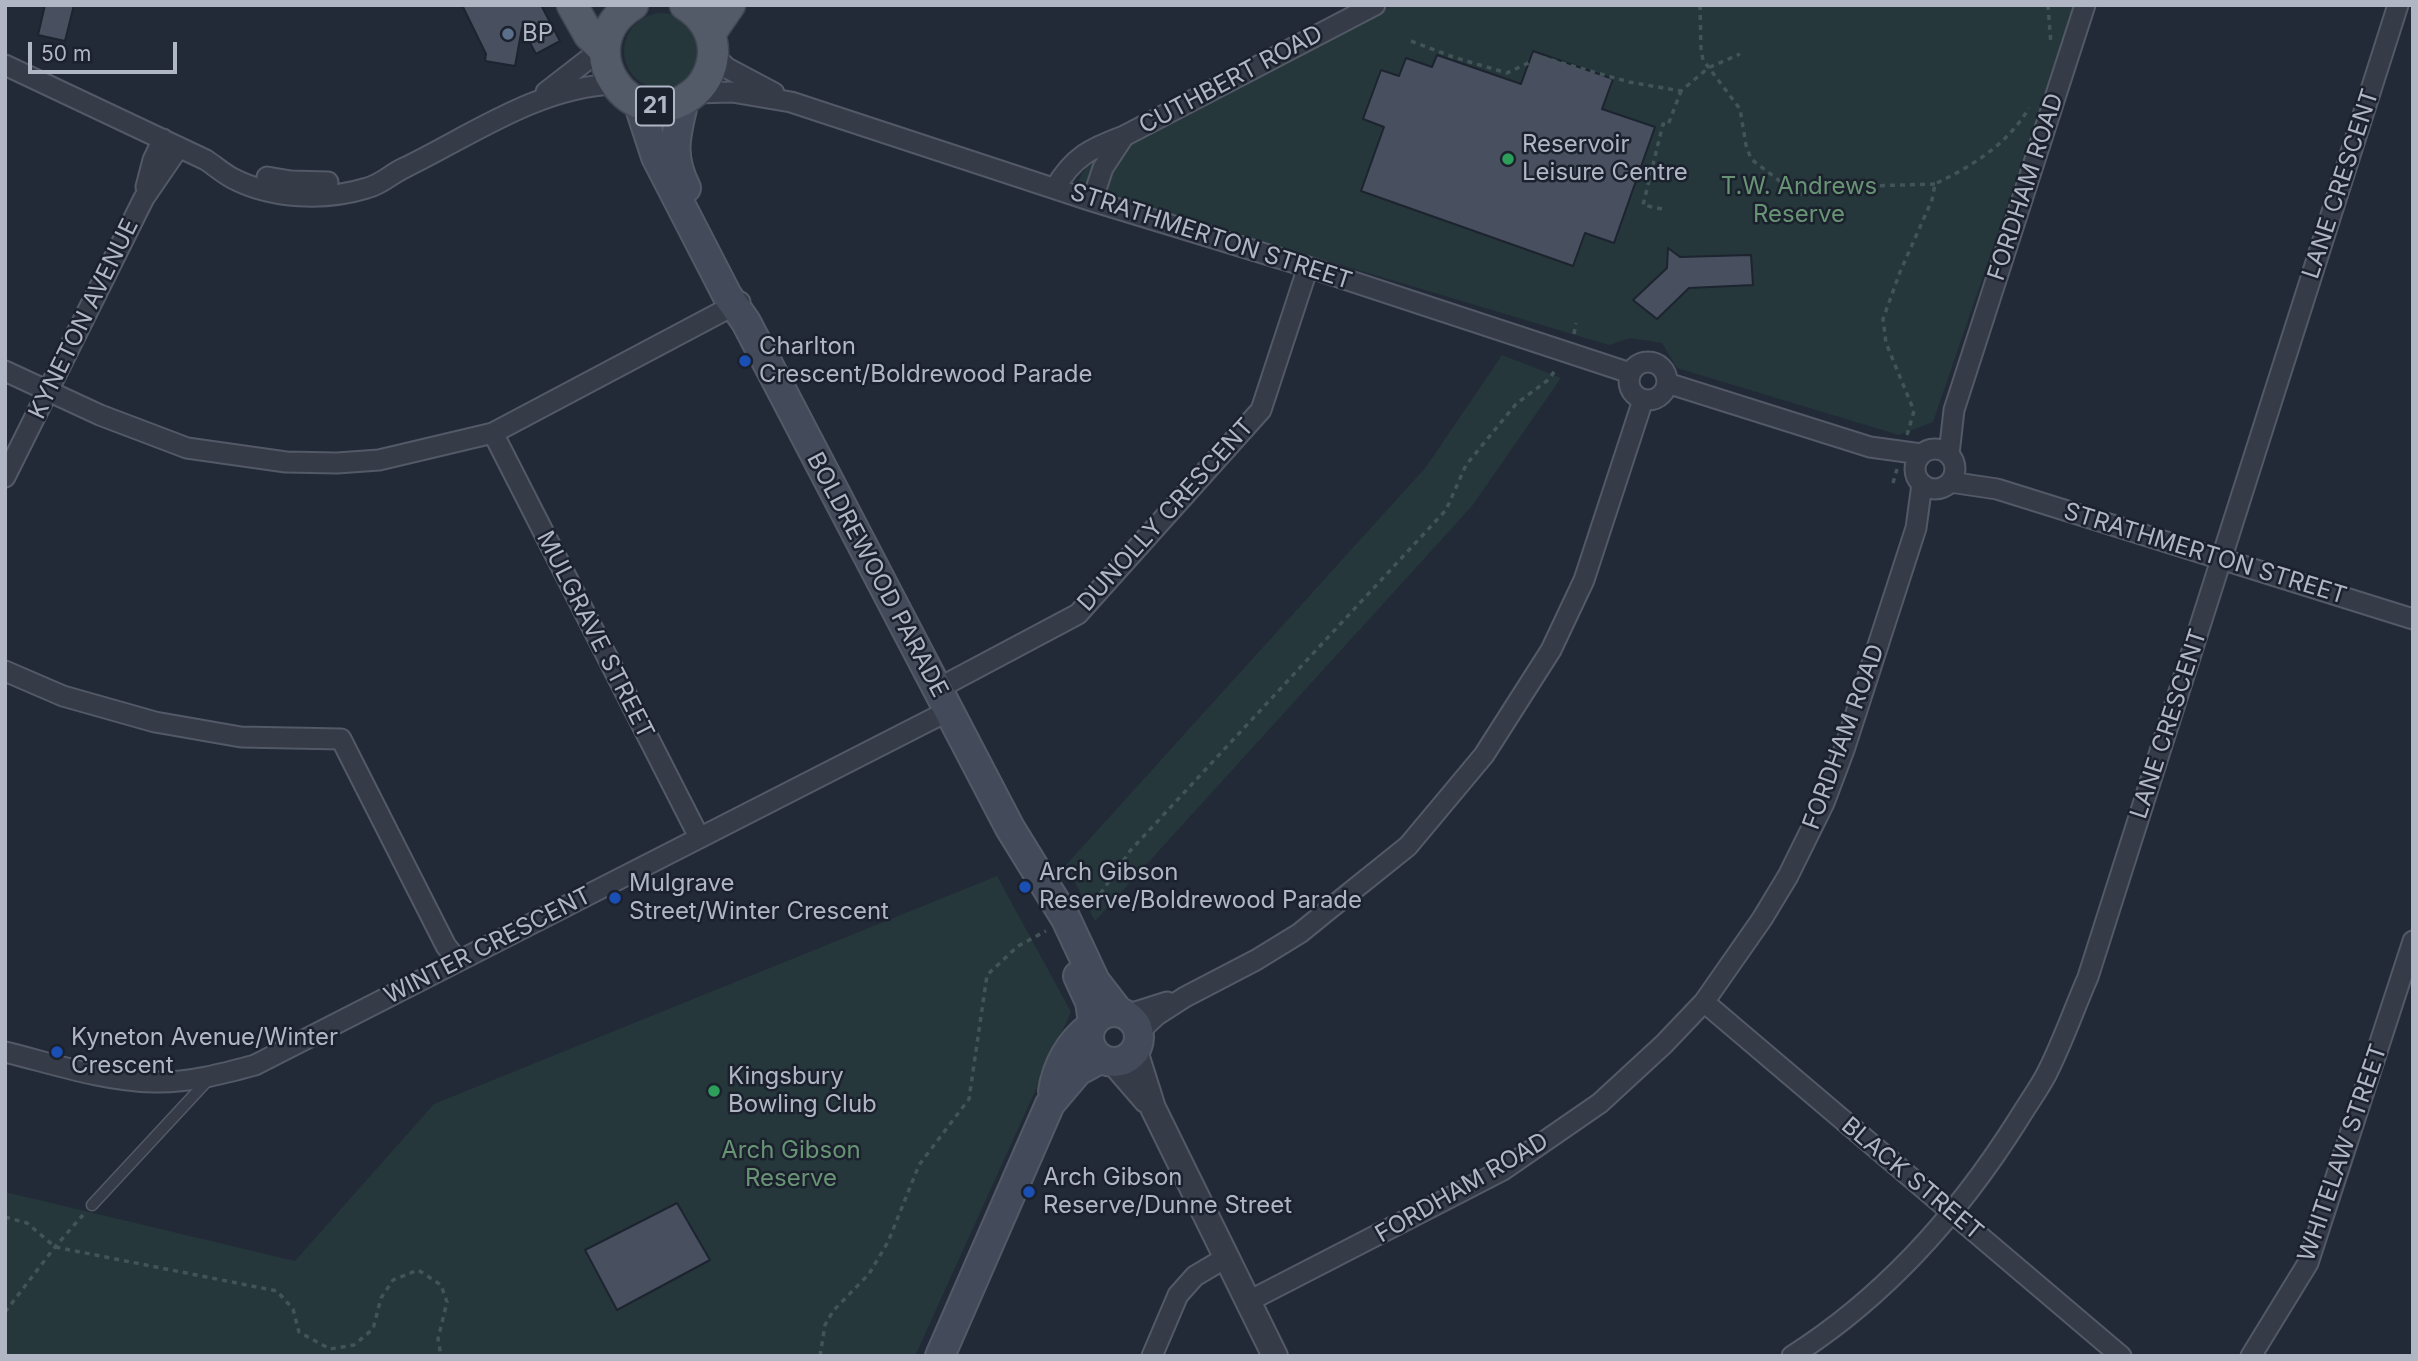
<!DOCTYPE html>
<style>
body{margin:0}
#map{position:relative;width:2418px;height:1361px;overflow:hidden;background:#222a38;font-family:Inter,sans-serif}
canvas{display:block}
.frame{position:absolute;inset:0;border:7px solid #b0b6c4;pointer-events:none}
.scale{position:absolute;left:28px;top:42px;width:149px;height:32px;box-sizing:border-box;border:4px solid #b0b6c4;border-top:0;padding-left:9px;font-size:21px;line-height:24px;white-space:nowrap;color:#b0b6c4;-webkit-text-stroke:5px #1b212d;paint-order:stroke}
</style>
<div id="map">
<canvas width="2418" height="1361"></canvas>
<div class="frame"></div>
<div class="scale">50 m</div>
</div>
<script>
const context = document.querySelector('canvas').getContext('2d');
context.lineJoin = 'round';
function fillPath(path, color) {
  context.fillStyle = color;
  context.fill(path, 'evenodd');
}
function trace(path, color, width, dash) {
  context.strokeStyle = color;
  context.lineWidth = width;
  context.lineCap = dash ? 'butt' : 'round';
  context.setLineDash(dash || []);
  context.stroke(path);
}
function drawText(font, color, halo, rows, align = 'center') {
  context.font = font + ' Inter,sans-serif';
  context.lineWidth = 5;
  context.setLineDash([]);
  context.textBaseline = 'middle';
  context.strokeStyle = halo;
  context.fillStyle = color;
  for (const [text, x, y, turn = 0] of rows) {
    context.save();
    context.translate(x, y);
    context.rotate((+turn || 0) * Math.PI / 180);
    context.textAlign = isNaN(turn) ? turn : align;
    if (halo) context.strokeText(text, 0, 0);
    context.fillText(text, 0, 0);
    context.restore();
  }
}
const green = new Path2D(`
 M1394,5H2076L1933,422L1899,435L1677,368L1662,343L1630,338L1609,345L1077,186C1084,162 1101,154 1121,143Z
 M624 51a38 38 0 1 1 76 0a38 38 0 1 1-76 0Z
 M1502,355L1561,378L1472,506L1095,921L1066,865L1426,467Z
 M997,876L1071,1012L915,1356H5V1192L295,1261L434,1104Z`);
const building = new Path2D(`
 M45,5H74L65,41L38,35Z
 M462,5H541L560,41L536,54L522,28L515,66L485,61L486,54Z
 M1533,51L1613,79L1602,109L1655,127L1614,243L1585,233L1573,266L1361,191L1384,127L1363,119L1381,70L1399,76L1406,58L1432,67L1437,55L1521,84Z
 M1668,248L1680,257L1751,255L1753,285L1689,288L1657,319L1633,300L1667,268Z
 M677,1203L710,1260L617,1310L585,1250Z`);
const path = new Path2D(`
 M1700,5L1701,49L1703,60L1740,109L1746,145L1751,159L1798,195L1836,187L1935,184
 M2048,5L2051,45
 M1411,41L1453,57L1507,73L1541,57L1629,82L1681,91L1708,68L1740,54
 M1662,209L1643,205L1663,124L1668,125L1681,91
 M1574,334L1576,323
 M1907,435L1914,411L1886,343L1883,319L1900,272L1932,200L1935,184C1972,166 2007,145 2029,108
 M1893,483L1897,469
 M1086,907L1096,900L1130,851L1446,510L1466,465L1516,404L1548,380L1557,368
 M5,1217L27,1223L55,1247L277,1291L293,1309L299,1332L330,1349L354,1345L373,1329L381,1298L393,1280L418,1270L441,1285L447,1302L438,1339L441,1356
 M5,1312L55,1247L83,1215
 M820,1356L825,1325L833,1311L869,1274L888,1242L919,1165L969,1099L987,975L1018,946L1046,931`);
const service = new Path2D(`
 M92,1205L208,1080`);
const minor = new Path2D(`
 M713,55L727,68L774,93
 M5,65L206,160C215,166 223,173 232,178C272,199 325,201 367,188C382,184 391,174 404,168C472,135 538,87 615,84
 M546,92L586,61L605,52
 M695,93L732,92L791,102L1092,201L1308,267L1630,373
 M267,177L291,181L328,182
 M146,187L153,160L163,139
 M1055,188C1073,157 1091,148 1124,136L1375,5
 M1092,201L1103,168L1124,136
 M1629 381a19 19 0 1 1 38 0a19 19 0 1 1-38 0Z
 M5,371L100,415L187,448L286,462L337,463L379,460L493,433L740,302
 M1667,383L1870,447L1921,454
 M493,433L699,837
 M1915 469a20 20 0 1 1 40 0a20 20 0 1 1-40 0Z
 M1949,454L1954,410L2085,5
 M5,477L144,198L179,147
 M1950,482L1997,489L2413,619
 M5,671L63,696L155,722L241,737L341,739L446,946L458,961
 M937,689L1078,614L1261,410L1308,267
 M1704,1002L2121,1356
 M1126,1015L1167,1002
 M1139,1032L1157,1015L1185,997L1256,960L1300,933L1327,911L1408,846L1484,755L1551,650L1584,580L1643,400
 M5,1052C54,1064 104,1081 154,1082C188,1083 222,1074 255,1065L948,711
 M1249,1301L1503,1170L1600,1103L1664,1044L1704,1002L1762,919L1788,876L1824,803L1844,750L1916,528L1922,484
 M1152,1356L1178,1295L1195,1276L1227,1257
 M1792,1356C1885,1297 1960,1212 2018,1120C2027,1105 2038,1090 2046,1075C2062,1044 2074,1009 2088,977L2398,5
 M2251,1356L2308,1263L2413,941`);
const tertiary = new Path2D(`
 M1135,1051L1153,1108L1275,1356
 M1114,1063L1146,1100`);
const secondary = new Path2D(`
 M684,100C676,135 669,154 686,188
 M638,102L656,157L727,295L746,322L1010,828L1066,919L1095,981L1119,1012
 M1078,976L1090,1002L1093,1022
 M1089 1037a25 25 0 1 1 50 0a25 25 0 1 1-50 0Z
 M1053,1091C1057,1066 1070,1042 1090,1027
 M940,1356L1050,1104L1078,1071L1100,1059`);
const primary = new Path2D(`
 M572,5L589,35L605,51
 M633,5C567,45 630,140 691,95C704,86 712,70 713,54C714,33 702,15 685,5
 M710,34L730,5`);
const markers = [
 [508,34,7,"#5c6f8a"],
 [1508,159,7,"#2e9e5b"],
 [745,361,7,"#1a4fb4"],
 [1025,887,7,"#1a4fb4"],
 [615,898,7,"#1a4fb4"],
 [57,1052,7,"#1a4fb4"],
 [714,1091,7,"#2e9e5b"],
 [1029,1192,7,"#1a4fb4"]
];
const shields = [
 [655,106,38]
];
const shieldNames = [
 ["21",655,106]
];
const poiNames = [
 ["BP",522,34],
 ["Reservoir",1522,145],
 ["Leisure Centre",1522,173],
 ["Charlton",759,347],
 ["Crescent/Boldrewood Parade",759,375],
 ["Arch Gibson",1039,873],
 ["Reserve/Boldrewood Parade",1039,901],
 ["Mulgrave",629,884],
 ["Street/Winter Crescent",629,912],
 ["Kyneton Avenue/Winter",71,1038],
 ["Crescent",71,1066],
 ["Kingsbury",728,1077],
 ["Bowling Club",728,1105],
 ["Arch Gibson",1043,1178],
 ["Reserve/Dunne Street",1043,1206]
];
const streetNames = [
 ["CUTHBERT ROAD",1231,80,-28],
 ["LANE CRESCENT",2341,184,-72],
 ["FORDHAM ROAD",2026,187,-72],
 ["STRATHMERTON STREET",1211,237,18],
 ["KYNETON AVENUE",84,319,-64],
 ["DUNOLLY CRESCENT",1166,515,-48],
 ["STRATHMERTON STREET",2205,554,17],
 ["BOLDREWOOD PARADE",877,575,62],
 ["MULGRAVE STREET",595,635,63],
 ["LANE CRESCENT",2169,724,-72],
 ["FORDHAM ROAD",1844,737,-70],
 ["WINTER CRESCENT",488,946,-27],
 ["WHITELAW STREET",2343,1153,-71],
 ["BLACK STREET",1912,1179,40],
 ["FORDHAM ROAD",1462,1188,-30]
];
const parkNames = [
 ["T.W. Andrews",1799,187],
 ["Reserve",1799,215],
 ["Arch Gibson",791,1151],
 ["Reserve",791,1179]
];
fillPath(green, '#25373a');
fillPath(building, '#485060');
trace(building, '#1d232f', 2);
trace(service, '#535966', 13);
trace(minor, '#535966', 23);
trace(tertiary, '#535966', 28);
trace(secondary, '#535966', 32);
trace(primary, '#3f4551', 33);
trace(path, '#435458', 3.5, [5, 5]);
trace(service, '#353c48', 10);
trace(minor, '#353c48', 19);
trace(tertiary, '#353c48', 24);
trace(secondary, '#434b5b', 28);
trace(primary, '#535b68', 30);
for (const [x, y, r, color] of markers) {
  const dot = new Path2D();
  dot.arc(x, y, r, 0, 2 * Math.PI);
  context.fillStyle = color;
  context.fill(dot);
  trace(dot, '#1b212d', 2.5);
}
for (const [x, y, w] of shields) {
  const box = new Path2D();
  box.roundRect(x - w / 2, y - 19.5, w, 39, 5);
  context.fillStyle = '#1b212d';
  context.fill(box);
  trace(box, '#b0b6c4', 2);
}
drawText('bold 23px', '#b0b6c4', null, shieldNames);
drawText('24px', '#b0b6c4', '#1b212d', poiNames, 'left');
drawText('24px', '#b0b6c4', '#1b212d', streetNames);
drawText('24px', '#689475', '#1b212d', parkNames);
</script>
